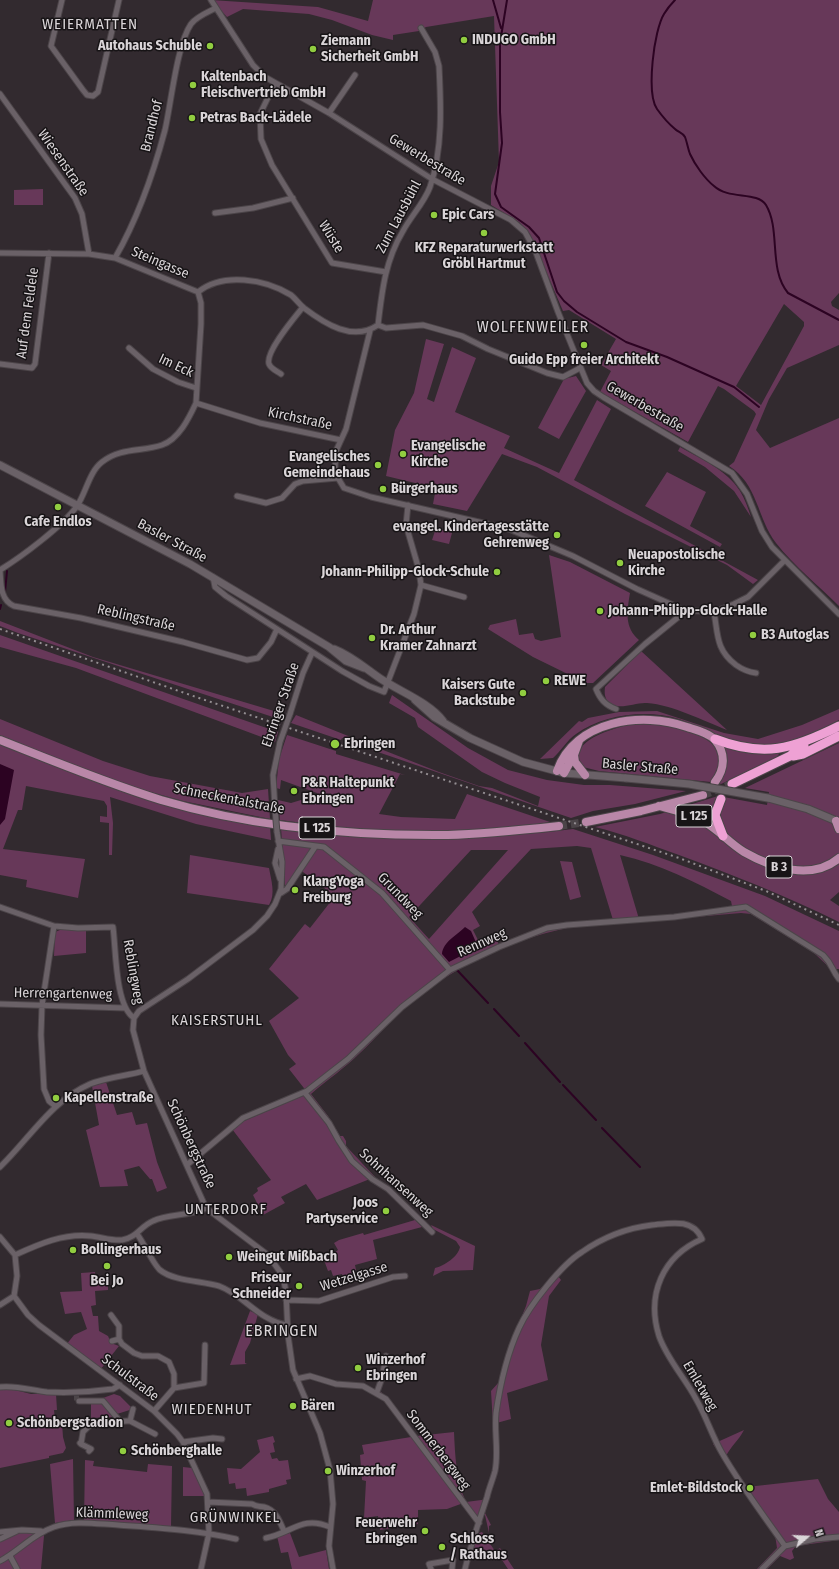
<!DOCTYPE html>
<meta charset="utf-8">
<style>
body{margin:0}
#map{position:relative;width:839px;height:1569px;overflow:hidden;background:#322a2f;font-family:"Fira Sans Condensed",sans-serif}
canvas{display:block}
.north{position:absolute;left:787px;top:1517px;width:40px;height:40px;-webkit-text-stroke:3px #171416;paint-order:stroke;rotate:71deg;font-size:11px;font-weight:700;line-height:16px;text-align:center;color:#dad5d8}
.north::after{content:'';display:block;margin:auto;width:14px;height:18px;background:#dad5d8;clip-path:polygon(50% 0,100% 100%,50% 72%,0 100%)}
</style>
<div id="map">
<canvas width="839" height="1569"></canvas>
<div class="north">N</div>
</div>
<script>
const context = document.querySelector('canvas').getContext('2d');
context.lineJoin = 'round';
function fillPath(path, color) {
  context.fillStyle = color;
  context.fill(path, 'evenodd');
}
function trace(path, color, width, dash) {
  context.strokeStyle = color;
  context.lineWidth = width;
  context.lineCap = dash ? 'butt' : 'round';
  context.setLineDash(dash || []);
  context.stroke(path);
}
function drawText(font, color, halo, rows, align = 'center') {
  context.font = font + ' "Fira Sans Condensed",sans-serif';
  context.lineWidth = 3;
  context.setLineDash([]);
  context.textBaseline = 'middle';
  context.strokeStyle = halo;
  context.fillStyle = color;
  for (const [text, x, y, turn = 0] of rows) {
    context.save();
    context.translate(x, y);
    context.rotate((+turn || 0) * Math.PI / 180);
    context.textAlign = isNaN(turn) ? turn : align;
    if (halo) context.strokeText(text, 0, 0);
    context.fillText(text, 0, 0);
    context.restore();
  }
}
const green = new Path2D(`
 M211,0L318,7L368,21L373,0H839V293L831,302L832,306L839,310V345L787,368L769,399L756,430L770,448L839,418V606C818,585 794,566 776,543C757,518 758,484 729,466L734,462L756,414L754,411L724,389L718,386L688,442L600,392L611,371L601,365L616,339L569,310L563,311L530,234L519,222L491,205V186L499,162L494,16L426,27L419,31L393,35V40L372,35L332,20L309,14L243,9L227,17ZM784,304L804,322V326L761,405L736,386Z
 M43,189V205H14V190Z
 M426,339L444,344L427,399L434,402L452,347L476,358L455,412L510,436L504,448L559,473L597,400L611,409L574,480L758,580L753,584L727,565L625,514L537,467L502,454L467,511L433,504L436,488L386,476L395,430L414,393Z
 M576,376L586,391L559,439L538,428L564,379Z
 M680,447C701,459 727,470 740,491C745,499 748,508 751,517L734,491L705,467L678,451Z
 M667,472L706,492L690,526L722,544L720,547L645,506Z
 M436,528L452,533L449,544L432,540Z
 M549,555L570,562L630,593C627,611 624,627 639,640L593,683H586L533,657L488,629L490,625L516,619L519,635L533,633L535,639L541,641L561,637Z
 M0,621L93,657L284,714L282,720L18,633L0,626Z
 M0,635L278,732L275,742L76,668L0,647Z
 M641,651L727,730C704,721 673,705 647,703C637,702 623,709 613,705C605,701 604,695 605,687Z
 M392,695L468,748L508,770L547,780L584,785H610L686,791L635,804L593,811L571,818L372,750L373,746L439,772L479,786L492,788L538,806L540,797L505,783L482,772L418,727L415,718L389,703Z
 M839,709V720C814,733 797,742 768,745C762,745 756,747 750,746C725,741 703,727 679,719C647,709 604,714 576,734C567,740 561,751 553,758L540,759L579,721L582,722L588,718L619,712L657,711L724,733L758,739L802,725Z
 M296,715L363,742L361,747L345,742V739L342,738L341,740L291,723Z
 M0,719L103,761L150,776L242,793L268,789L270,819L183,801L122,784L0,737Z
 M637,722C659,722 700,729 715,747C719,752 720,759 721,765L711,782L599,771L583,767C564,739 618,728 637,722Z
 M287,735L336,751V754L405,775L400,774L379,814L401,817L455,819L467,794L550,822C462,838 368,832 280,820L278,800L291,803L301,800L315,801L317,793L281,780L280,789L276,788L279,759Z
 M0,743L74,773L270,826L271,840L196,824L110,797L113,823L112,855H109V823L100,822V816L107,817V806L104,801L26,786L22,810H18L3,849L85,859L78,898L26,887L27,880L0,875Z
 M839,743V892L830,900L839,906V922C787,896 733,875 679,855C651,845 624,834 595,827L660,814L718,796L767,805L769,792L745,788Z
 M720,744L775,751L779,754L776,758L721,784L718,783L725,771Z
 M281,828L423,838L548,832L573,829L653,855L765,896L839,931V969H831L814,953L751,914L741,913L567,928C510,940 445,970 403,1010C388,1023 375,1039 360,1053C345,1068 327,1080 311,1094L328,1116L340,1136H343L346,1141V1146L375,1177L317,1200L306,1184L281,1197L285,1203L263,1215L253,1195L258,1191L257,1188L271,1180L232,1129L244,1121L305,1095L307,1092L289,1069L296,1064L288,1055L269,1021L299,998L269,969L304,925L305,924L310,928L335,896L299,869L287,885H285ZM577,846L591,848L613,920L546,926L499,945L495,936L480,944L473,930L480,926L472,912L531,849ZM471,850H508L429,939L409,917ZM620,855C660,864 695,882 731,901L732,906L639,919Z
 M190,855L269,868C271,880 276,894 269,905L187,893Z
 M560,861L572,862L581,897L570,900Z
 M60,930H86V953L54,956L55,932Z
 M106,1082L117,1115L132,1112L136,1125L147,1123L157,1162L167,1188L157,1192L152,1179H150L139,1166L124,1170L128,1186L100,1187L86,1130L99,1125L92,1086Z
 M415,1220L422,1227L373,1240L377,1259L355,1265L356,1270L352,1272L353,1276L343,1279L342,1274L333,1276L331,1270L328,1271L324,1260L338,1250L334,1243L339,1240L363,1233L364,1235Z
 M431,1225L475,1246L473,1270L443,1271L433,1276L435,1268C444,1266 458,1257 460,1247L456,1241L433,1229Z
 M95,1272L96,1280L108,1278V1290L95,1291L96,1305L91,1306L93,1316H98L99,1331L108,1336L111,1343L119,1346L100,1370L66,1345L74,1335L87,1329L81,1312L65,1314L60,1292L82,1291L81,1273Z
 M556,1273L561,1280L549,1296L541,1345L548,1380L507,1393L511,1419L493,1424L491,1391L499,1382L507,1353L526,1306L530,1291L540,1289Z
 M250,1311L258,1314L250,1343L245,1352V1363L247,1364L230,1365Z
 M7,1388L31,1394H56L57,1410H54L55,1420H52L53,1423H62L63,1437L66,1448L63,1453L49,1456V1458L0,1468V1389Z
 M381,1392L389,1399L417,1436L454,1432C455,1454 456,1481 466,1502L489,1499L485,1513L491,1525L489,1526V1533L485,1515L477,1516L466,1502L447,1509L418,1510V1524L380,1530L378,1516L364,1518L366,1481L362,1480L360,1455L364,1454L362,1445L411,1437L384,1401L379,1397Z
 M114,1394L120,1396L133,1409L117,1414L103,1398Z
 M91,1402L103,1404L114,1417L91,1418Z
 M744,1430C739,1440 731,1446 726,1456L747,1487L818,1479L828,1499L839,1512V1540L796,1546L792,1551L794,1558L790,1560L780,1556L767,1569H757L777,1548L775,1535L713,1444Z
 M273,1436L275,1442L273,1443L275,1452L270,1453L272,1459L277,1458L279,1461L288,1460L291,1479L286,1480L287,1484L269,1489V1492L247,1496L246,1488L236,1489L235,1483L229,1484L227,1468L241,1469L260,1452L257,1440Z
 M73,1459L74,1520L55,1523L50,1464Z
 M85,1460L94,1461L93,1466L147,1472L148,1464L172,1466L171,1527L84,1521Z
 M183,1467L192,1468L205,1496H183Z
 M22,1527L42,1529L44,1536L41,1569H0V1530Z
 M482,1532L495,1551L500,1548L514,1569H508L496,1551L471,1554L479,1533Z
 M290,1533L299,1557L326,1550L329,1569H292L288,1552L281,1553L277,1536Z`);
const water = new Path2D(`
 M0,764L14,770L5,819L0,825Z
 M465,927L471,931L478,947L449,962L442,954C443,942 457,935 465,927Z`);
const stream = new Path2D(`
 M493,0L501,28
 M507,0L500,43V112L502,143L495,194L501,207L529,227L539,238L557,292L564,301L577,312L626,342L667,357L734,387L759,407
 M675,0C671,4 667,9 664,14C654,30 646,93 657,109C662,116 669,124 675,129C678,132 683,133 685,137C687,142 688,149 690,154C695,165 705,179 714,186C729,200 757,191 766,205C781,230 768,269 788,293L839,320
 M5,592L7,571
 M0,609L1,605
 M457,970L488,1003
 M494,1009L519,1036
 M525,1043L560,1082
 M563,1085L596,1120
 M602,1128L640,1167`);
const streetTunnel = new Path2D(`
 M74,1398H79`);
const primaryTunnel = new Path2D(`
 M703,795L732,784
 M559,826L586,822`);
const street = new Path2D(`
 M62,0L51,46L83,90L87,95L93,96L98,92L119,0
 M211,0L253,65L265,77L329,113L432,179L511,220L525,232L535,250L558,312L587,383L594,391L603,397L732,473L747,494L762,531L772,547L839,614
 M275,83L260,114L261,139L272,165L332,263L386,272
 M0,94L75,198L82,214L89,254
 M329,113L355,75
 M215,213L253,208L293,198
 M0,253L89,254L115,258L198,292L201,303V324L196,403
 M115,258C138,218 153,175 165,130C171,104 177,44 191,24C196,17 208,12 216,8
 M198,292C223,272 265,279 291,295C296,299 299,304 304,308C325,324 353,342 378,325L386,328L423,325L462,336L488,349L547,373L563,377L580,368
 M378,325C382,291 385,261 403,231C411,216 424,203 430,187C443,149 441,105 439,66L435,52L421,28
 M129,348L153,369L178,382L196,388
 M0,364L32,368L35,364L49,253
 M281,374C277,371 271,369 269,364C265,352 295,317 303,307
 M341,440L346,429L370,331
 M237,496L266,503L282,498L295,484L303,481L338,478
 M0,570C21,557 63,526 77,506C86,493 89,472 102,462C121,447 142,452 162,445C179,439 189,418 196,403L260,423L341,440L336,451L335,467L338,478L344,488L371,497L509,529L573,556L637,589L684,610L714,612L734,604L748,597L785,560
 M0,570C1,584 0,600 14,606L81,618L183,642L247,660L258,658L271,642L277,629
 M213,577L215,587L226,596L342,671L369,686L384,692L414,614L421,585L419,570L406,525L408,505
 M421,585L464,597
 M714,612C718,635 716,650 736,665C743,670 748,672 756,673
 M616,709C605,705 600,699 596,689L645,644L682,614L684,610
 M290,714L303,673L312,653
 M275,809L273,775L280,742
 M277,832L282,862L281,889L275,904L267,916L253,930L188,979L139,1011L134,1018L133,1030L144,1071L206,1208L268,1255L283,1276L286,1292L288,1335L293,1370L320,1433L330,1470L333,1504L329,1546L333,1569
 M278,841L324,847L382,893L450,970
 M278,849L275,863L280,879
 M281,893L287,889L315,847
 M0,907L54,926L78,928L113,927C116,949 115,1006 134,1018
 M54,926L42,1005L41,1035L44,1089L49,1101L55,1106
 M0,1004L125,1008
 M305,1093L329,1123L339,1141L352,1161L372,1179L388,1189L432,1232
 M188,1164L243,1118L307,1091L348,1059L402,1007L450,970L499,947L547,928L567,925L674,917L746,907L823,955C833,965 831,969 839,979
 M0,1167C30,1138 51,1101 90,1084C107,1077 126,1076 144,1071
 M137,1234C144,1243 153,1264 160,1270C173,1281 203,1281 219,1286C244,1295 258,1320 287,1325
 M0,1237L15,1255
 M15,1255C39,1244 64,1233 91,1236C101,1237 112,1241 122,1240C136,1238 141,1226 153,1221C169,1213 188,1217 206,1208
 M14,1296L28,1315L39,1325L154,1411L177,1434L183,1442L207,1494L209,1533L201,1569
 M14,1296L17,1276L15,1255
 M286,1300L319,1301L393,1277L405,1276
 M0,1305L14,1296
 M111,1315L119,1326V1339L122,1344L134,1353L142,1356H158L169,1362L174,1374V1388
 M112,1341L119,1339
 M296,1379L310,1376L336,1384L363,1386L386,1399L479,1523
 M0,1387C15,1385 31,1390 47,1392C68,1393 91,1392 113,1389L120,1385
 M377,1392L382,1378L386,1356
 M79,1401H103L119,1420
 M154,1411L174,1388L204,1383L205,1345
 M130,1421L155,1434
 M183,1442L213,1438L222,1439
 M80,1443L81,1444L83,1432L90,1425C104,1425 116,1420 130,1421L133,1409
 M81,1444L91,1449L89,1451
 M208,1502L252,1504C257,1507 259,1506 264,1507C276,1510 280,1522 284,1531
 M0,1532L22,1530L41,1531
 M266,1538C292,1533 302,1515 330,1527
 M0,1539L17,1531
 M10,1556L17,1569
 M0,1561C19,1551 33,1534 54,1527C74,1520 97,1524 118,1525C158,1528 197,1530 236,1539
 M431,1569L429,1564L453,1560L452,1569
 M465,1569C471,1544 479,1521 487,1497C489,1488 493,1479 495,1471C499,1452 494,1432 496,1413C500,1385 507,1354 519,1328C529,1306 561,1265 582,1252C602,1238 627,1228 652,1225C671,1223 693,1218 702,1239C663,1256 646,1294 659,1336C667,1359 685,1378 696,1399C706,1416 712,1436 722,1453C741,1486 764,1516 785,1546
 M762,1569L785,1546L815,1539L839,1537`);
const secondary = new Path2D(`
 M0,465L190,564L329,647L346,661L364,668
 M334,649C352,656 366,669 381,679C401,692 430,703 443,721
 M415,700L434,717L470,738L523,762L564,773L626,778
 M768,798L808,809L839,822`);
const primary = new Path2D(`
 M0,740C53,761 106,783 161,800C252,827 353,836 448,835C485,834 522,830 559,826
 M574,755L575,762L585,775
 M557,771C575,720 642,711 687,727C696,730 709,733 715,740C726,753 725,769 715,782
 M564,773L574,755L579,741
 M659,806C674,810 689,813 703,821C718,829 729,843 744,852C772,868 812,881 839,858
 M836,821L839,829
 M586,822L641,811L703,795`);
const highway = new Path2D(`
 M715,739C764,758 793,749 839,726
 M793,756L803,754L839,736
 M732,784L790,756L804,745
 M721,799L715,815L723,836`);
const rail = new Path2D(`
 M0,629L199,698L679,858L766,891L839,925`);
const streetBridge = new Path2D(`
 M280,742L290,714
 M275,809L277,832`);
const secondaryBridge = new Path2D(`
 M626,778L689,784L768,798`);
const markers = [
 [464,40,4,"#91cd40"],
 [210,46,4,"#91cd40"],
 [313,49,4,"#91cd40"],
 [193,85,4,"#91cd40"],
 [192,118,4,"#91cd40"],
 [434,215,4,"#91cd40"],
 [484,233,4,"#91cd40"],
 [584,345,4,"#91cd40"],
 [403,454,4,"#91cd40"],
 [378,465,4,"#91cd40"],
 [383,489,4,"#91cd40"],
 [58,507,4,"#91cd40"],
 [557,535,4,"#91cd40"],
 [620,563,4,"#91cd40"],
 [497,572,4,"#91cd40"],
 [600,611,4,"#91cd40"],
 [753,635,4,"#91cd40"],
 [372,638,4,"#91cd40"],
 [546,681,4,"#91cd40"],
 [523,693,4,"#91cd40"],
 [335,744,5,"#91cd40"],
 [294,791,4,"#91cd40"],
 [295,890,4,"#91cd40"],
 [56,1098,4,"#91cd40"],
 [386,1211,4,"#91cd40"],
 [73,1250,4,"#91cd40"],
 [229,1257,4,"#91cd40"],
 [107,1266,4,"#91cd40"],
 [299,1286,4,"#91cd40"],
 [358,1368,4,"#91cd40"],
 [293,1406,4,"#91cd40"],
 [9,1423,4,"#91cd40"],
 [123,1451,4,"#91cd40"],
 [328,1471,4,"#91cd40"],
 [750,1488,4,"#91cd40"],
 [425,1531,4,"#91cd40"],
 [442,1547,4,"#91cd40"]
];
const shields = [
 [694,816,36],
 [317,828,36],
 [779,867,26]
];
const shieldNames = [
 ["L 125",694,816],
 ["L 125",317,828],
 ["B 3",779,867]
];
const poiNames = [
 ["INDUGO GmbH",472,40],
 ["Ziemann",321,41],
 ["Sicherheit GmbH",321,57],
 ["Autohaus Schuble",202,46,"right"],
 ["Kaltenbach",201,77],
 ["Fleischvertrieb GmbH",201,93],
 ["Petras Back-Lädele",200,118],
 ["Epic Cars",442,215],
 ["KFZ Reparaturwerkstatt",484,248,"center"],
 ["Gröbl Hartmut",484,264,"center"],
 ["Guido Epp freier Architekt",584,360,"center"],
 ["Evangelische",411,446],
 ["Kirche",411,462],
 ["Evangelisches",370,457,"right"],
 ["Gemeindehaus",370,473,"right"],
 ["Bürgerhaus",391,489],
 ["Cafe Endlos",58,522,"center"],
 ["evangel. Kindertagesstätte",549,527,"right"],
 ["Gehrenweg",549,543,"right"],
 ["Neuapostolische",628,555],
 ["Kirche",628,571],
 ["Johann-Philipp-Glock-Schule",489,572,"right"],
 ["Johann-Philipp-Glock-Halle",608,611],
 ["Dr. Arthur",380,630],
 ["Kramer Zahnarzt",380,646],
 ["B3 Autoglas",761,635],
 ["REWE",554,681],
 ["Kaisers Gute",515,685,"right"],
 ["Backstube",515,701,"right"],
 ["Ebringen",344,744],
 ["P&R Haltepunkt",302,783],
 ["Ebringen",302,799],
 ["KlangYoga",303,882],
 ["Freiburg",303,898],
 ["Kapellenstraße",64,1098],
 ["Joos",378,1203,"right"],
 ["Partyservice",378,1219,"right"],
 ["Bollingerhaus",81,1250],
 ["Weingut Mißbach",237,1257],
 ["Friseur",291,1278,"right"],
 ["Schneider",291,1294,"right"],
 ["Bei Jo",107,1281,"center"],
 ["Winzerhof",366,1360],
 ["Ebringen",366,1376],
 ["Bären",301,1406],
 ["Schönbergstadion",17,1423],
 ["Schönberghalle",131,1451],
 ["Winzerhof",336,1471],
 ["Emlet-Bildstock",742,1488,"right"],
 ["Feuerwehr",417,1523,"right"],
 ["Ebringen",417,1539,"right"],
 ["Schloss",450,1539],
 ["/ Rathaus",450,1555]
];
const streetNames = [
 ["Brandhof",152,126,-76],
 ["Gewerbestraße",427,160,31],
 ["Wiesenstraße",63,163,55],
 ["Zum Lausbühl",399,217,-62],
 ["Wüste",331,237,58],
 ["Steingasse",160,263,23],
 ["Auf dem Feldele",28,313,-82],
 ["Im Eck",176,366,25],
 ["Gewerbestraße",645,407,30],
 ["Kirchstraße",300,419,12],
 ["Basler Straße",172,541,28],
 ["Reblingstraße",136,618,13],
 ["Ebringer Straße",281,705,-71],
 ["Basler Straße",640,767,5],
 ["Schneckentalstraße",229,799,11],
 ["Grundweg",400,896,46],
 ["Rennweg",482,943,-24],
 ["Reblingweg",133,972,80],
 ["Herrengartenweg",63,994,1],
 ["Schönbergstraße",191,1144,65],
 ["Sohnhansenweg",396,1183,42],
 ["Wetzelgasse",354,1277,-17],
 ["Schulstraße",130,1378,37],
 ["Emletweg",700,1386,60],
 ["Sommerbergweg",438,1450,53],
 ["Klämmleweg",112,1514,2]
];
const neighbourhoodNames = [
 ["WEIERMATTEN",90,25],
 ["KAISERSTUHL",217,1021],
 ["UNTERDORF",226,1210],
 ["WIEDENHUT",212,1410],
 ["GRÜNWINKEL",235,1518]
];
const quarterNames = [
 ["WOLFENWEILER",533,328],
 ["EBRINGEN",282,1332]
];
fillPath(green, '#673859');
fillPath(water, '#2c0322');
trace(stream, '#2c0322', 2);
trace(streetTunnel, '#4b4448', 5, [5, 2.5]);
trace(primaryTunnel, '#4b4448', 8, [8, 4]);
trace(street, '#4c4549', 7);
trace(secondary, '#4c4549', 9);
trace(primary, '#4c4549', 10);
trace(highway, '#4c4549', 11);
trace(street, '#6a6167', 5);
trace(secondary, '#6a6167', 7);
trace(primary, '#b987a8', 8);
trace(highway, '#eea1d4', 9);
trace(rail, '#948e92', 2, [2, 4]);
trace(streetBridge, '#4c4549', 7, []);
trace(secondaryBridge, '#4c4549', 9, []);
trace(streetBridge, '#6a6167', 5);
trace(secondaryBridge, '#6a6167', 7);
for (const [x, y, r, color] of markers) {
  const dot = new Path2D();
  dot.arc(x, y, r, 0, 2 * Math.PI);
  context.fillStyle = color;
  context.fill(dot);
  trace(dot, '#171416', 1.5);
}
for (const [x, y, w] of shields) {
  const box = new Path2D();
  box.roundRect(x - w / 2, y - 11, w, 22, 3);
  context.fillStyle = '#171416';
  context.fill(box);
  trace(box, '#dad5d8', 1);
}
drawText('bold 13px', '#dad5d8', null, shieldNames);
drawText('bold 14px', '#dad5d8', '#171416', poiNames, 'left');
drawText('14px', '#dad5d8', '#171416', streetNames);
context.letterSpacing = '1px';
drawText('15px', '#dad5d8', '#171416', neighbourhoodNames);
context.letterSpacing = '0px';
context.letterSpacing = '1px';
drawText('16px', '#dad5d8', '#171416', quarterNames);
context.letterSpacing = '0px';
</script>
